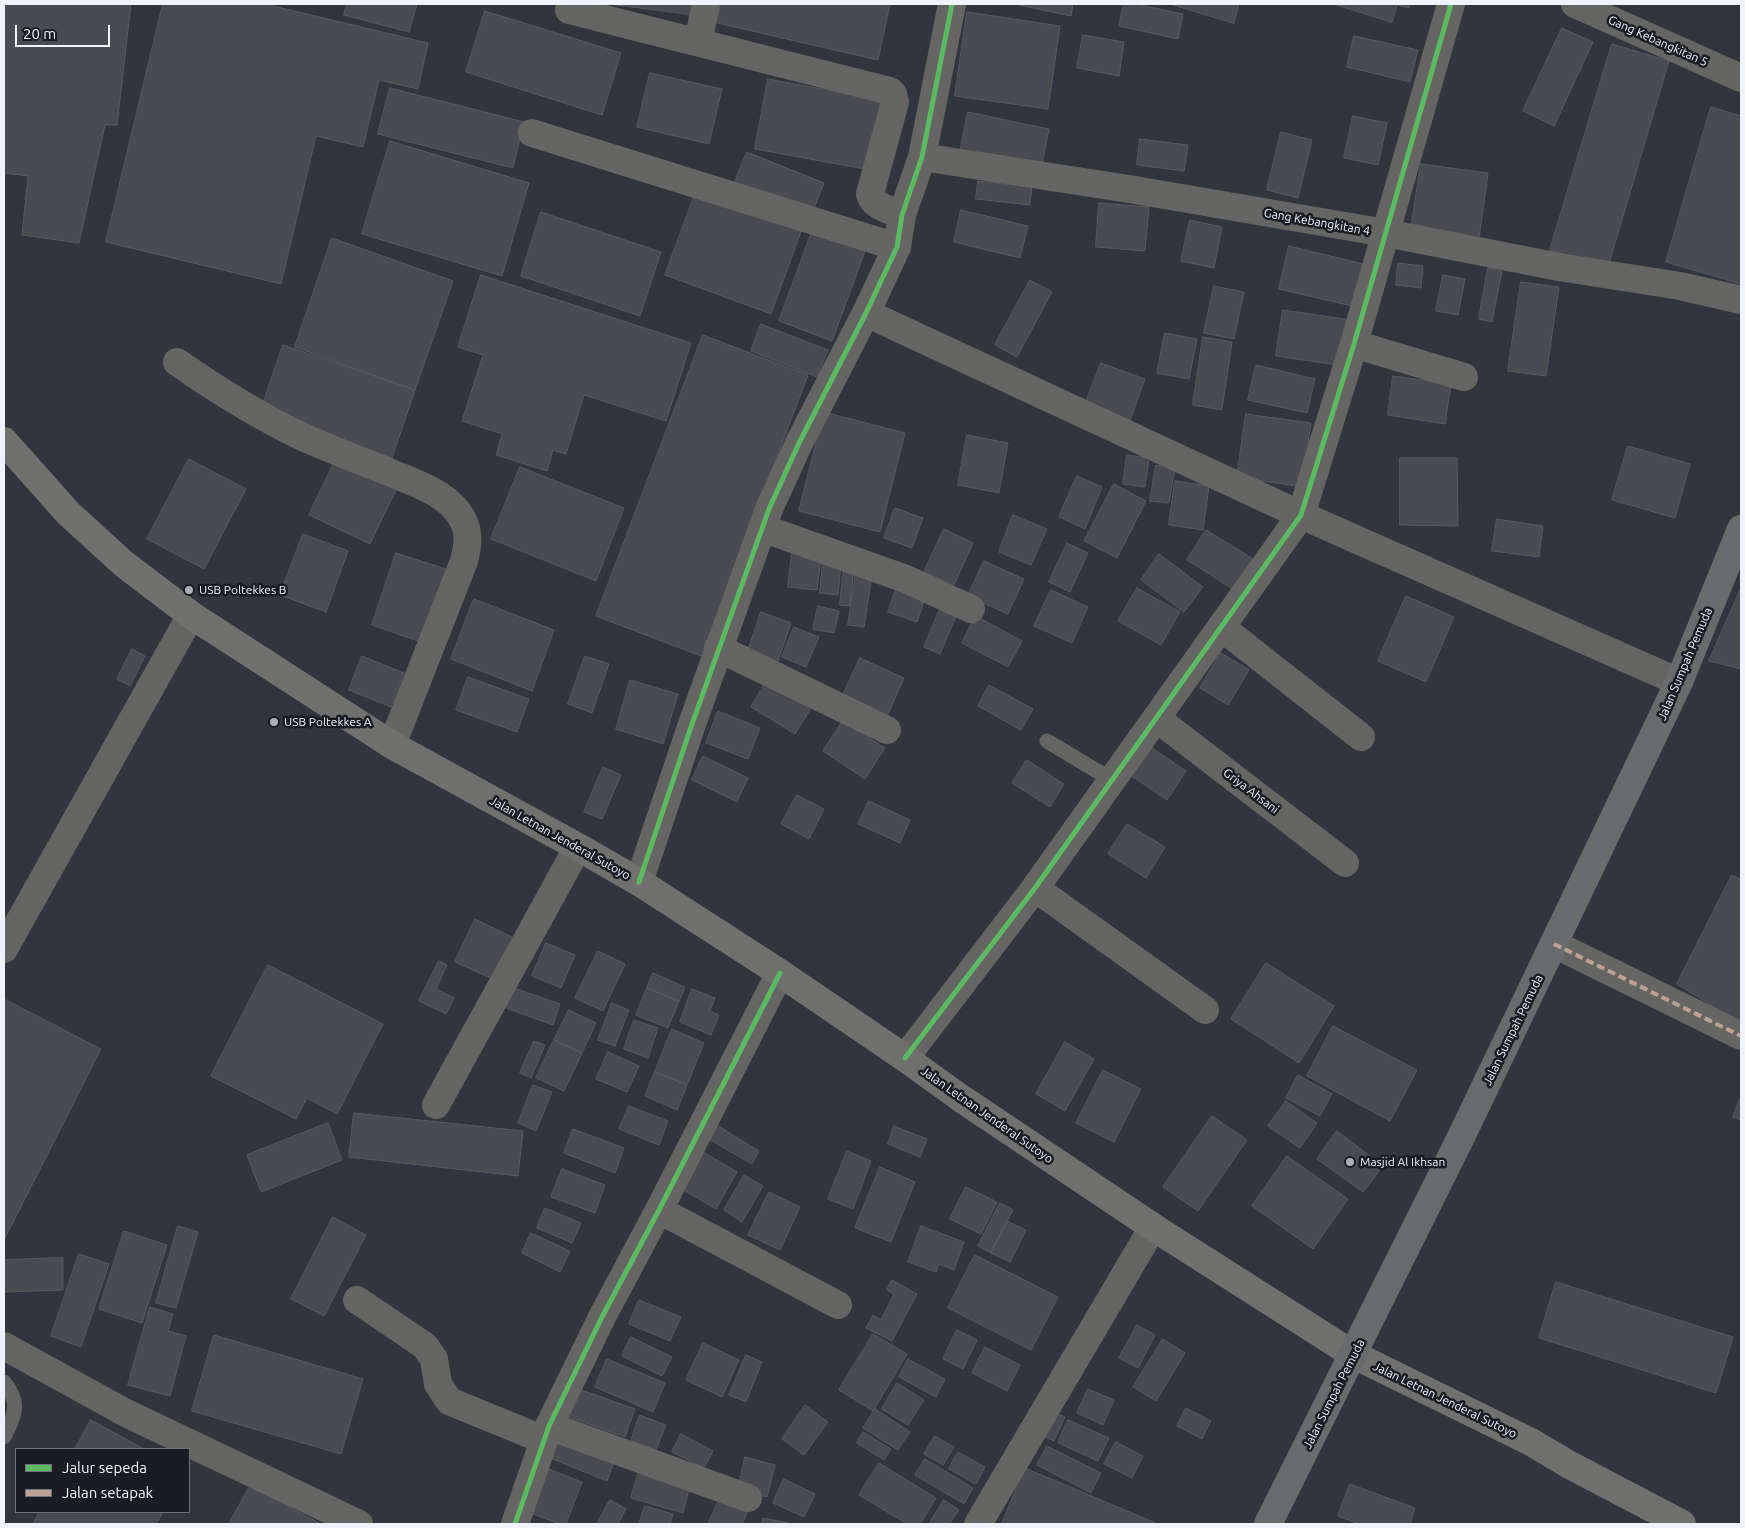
<!DOCTYPE html>
<style>
body{margin:0}
#map{position:relative;width:1745px;height:1528px;overflow:hidden;background:#32353d;font-family:Ubuntu,sans-serif}
canvas{display:block}
.frame{position:absolute;inset:0;border:5px solid #f0f3fc;pointer-events:none}
.legend{position:absolute;left:15px;top:1448px;width:175px;height:65px;box-sizing:border-box;background:#191c21;border:1px solid #6f7279;margin:0;padding:6px 9px;list-style:none;font-size:15px;color:#f0f3fc}
.legend li{display:flex;align-items:center;gap:10px;height:25px}
.legend b{width:25px;border:1px solid #6f7279}
.scale{position:absolute;left:15px;top:25px;width:95px;height:22px;box-sizing:border-box;border:2px solid #f0f3fc;border-top:0;padding-left:6px;font-size:15px;line-height:18px;white-space:nowrap;color:#f0f3fc;-webkit-text-stroke:4px #191c21;paint-order:stroke}
</style>
<div id="map">
<canvas width="1745" height="1528"></canvas>
<div class="frame"></div>
<ul class="legend">
<li><b style="height:6px;background:#5cba63"></b>Jalur sepeda</li>
<li><b style="height:6px;background:#bda197"></b>Jalan setapak</li>
</ul>
<div class="scale">20 m</div>
</div>
<script>
const context = document.querySelector('canvas').getContext('2d');
context.lineJoin = 'round';
function fillPath(path, color) {
  context.fillStyle = color;
  context.fill(path, 'evenodd');
}
function trace(path, color, width, dash) {
  context.strokeStyle = color;
  context.lineWidth = width;
  context.lineCap = dash ? 'butt' : 'round';
  context.setLineDash(dash || []);
  context.stroke(path);
}
function drawText(font, color, halo, rows, align = 'center') {
  context.font = font + ' Ubuntu,sans-serif';
  context.lineWidth = 5;
  context.setLineDash([]);
  context.textBaseline = 'middle';
  context.strokeStyle = halo;
  context.fillStyle = color;
  for (const [text, x, y, turn = 0] of rows) {
    context.save();
    context.translate(x, y);
    context.rotate((+turn || 0) * Math.PI / 180);
    context.textAlign = isNaN(turn) ? turn : align;
    if (halo) context.strokeText(text, 0, 0);
    context.fillText(text, 0, 0);
    context.restore();
  }
}
const building = new Path2D(`
 M4,4H131L117,125H105L79,243L22,235L28,176L4,173Z
 M163,4H265L428,43L418,89L379,80L363,147L316,136L281,284L106,242Z
 M347,4H417L409,32L344,15Z
 M608,4H699L698,15Z
 M721,4H890L878,60L717,23Z
 M1019,4H1073L1071,16L1019,5Z
 M1124,4H1136L1183,14L1178,39L1119,26Z
 M1170,4H1239L1234,23Z
 M1334,4H1410L1409,8L1397,5L1392,22Z
 M485,11L621,53L602,115L466,72Z
 M967,12L1060,26L1048,109L955,96Z
 M1562,28L1593,42L1554,126L1523,111Z
 M1083,35L1124,42L1119,76L1077,68Z
 M1354,36L1418,50L1410,82L1347,67Z
 M1612,44L1669,61L1608,267L1550,250Z
 M650,73L722,89L709,144L637,127Z
 M768,79L882,100L870,170L755,149Z
 M390,88L524,122L513,168L378,134Z
 M1711,107L1741,116V284L1666,262Z
 M968,112L1049,129L1041,169L960,152Z
 M1353,116L1387,123L1378,165L1344,158Z
 M1281,132L1312,140L1298,198L1267,190Z
 M1140,139L1188,145L1184,171L1137,165Z
 M390,141L529,183L502,276L362,234Z
 M747,152L824,183L811,216L734,184Z
 M1421,164L1488,173L1479,239L1411,229Z
 M978,181L1032,187L1030,205L976,199Z
 M697,189L802,229L771,314L665,275Z
 M1099,203L1149,207L1145,251L1096,247Z
 M961,210L1028,226L1020,258L954,242Z
 M541,212L661,252L640,316L521,276Z
 M1190,220L1222,227L1214,268L1181,261Z
 M814,226L867,246L832,341L779,321Z
 M332,238L453,281L415,390L295,347Z
 M1289,246L1363,264L1352,306L1279,289Z
 M1398,263L1423,266L1421,288L1396,285Z
 M1488,268L1502,271L1492,322L1479,319Z
 M481,275L691,343L666,421L584,395L566,454L553,450L547,471L496,455L502,434L462,421L483,355L458,347Z
 M1443,275L1465,279L1458,315L1436,311Z
 M1030,280L1052,292L1017,357L995,345Z
 M1521,282L1559,287L1546,376L1508,371Z
 M1214,286L1244,292L1234,339L1204,333Z
 M1283,310L1351,320L1344,366L1276,356Z
 M761,324L828,350L817,377L751,351Z
 M1165,333L1197,339L1189,379L1157,373Z
 M703,335L808,375L701,656L596,616Z
 M1203,337L1232,342L1222,410L1193,405Z
 M283,345L415,390L392,458L260,413Z
 M1101,363L1145,379L1128,426L1083,410Z
 M1256,365L1315,379L1307,413L1248,400Z
 M1393,376L1451,384L1445,424L1388,415Z
 M824,412L905,433L880,532L799,511Z
 M1246,414L1311,423L1302,487L1237,477Z
 M967,435L1008,443L999,493L958,485Z
 M1628,446L1690,464L1675,518L1612,500Z
 M1127,455L1149,458L1145,487L1123,484Z
 M1400,458H1457L1458,526L1400,525Z
 M189,459L246,489L204,569L147,539Z
 M336,459L397,488L370,544L309,515Z
 M1156,465L1175,468L1169,503L1150,501Z
 M520,467L624,508L596,581L491,539Z
 M1077,476L1102,487L1085,529L1059,517Z
 M1175,481L1209,486L1203,530L1169,525Z
 M1114,484L1146,501L1117,558L1084,541Z
 M895,508L923,518L912,548L884,538Z
 M1013,515L1047,529L1031,565L999,552Z
 M1497,519L1543,526L1539,557L1492,551Z
 M944,529L973,543L954,585L924,572Z
 M1206,530L1258,562L1239,593L1187,560Z
 M303,534L348,551L326,612L280,595Z
 M1067,543L1088,553L1070,592L1049,582Z
 M396,553L449,570L424,643L372,625Z
 M792,553L821,557L817,590L788,587Z
 M1159,554L1203,587L1184,612L1141,580Z
 M984,561L1024,579L1008,614L968,596Z
 M823,562L841,564L838,595L820,593Z
 M844,566L854,567L850,606L840,605Z
 M856,572L872,574L864,627L848,625Z
 M898,583L927,593L917,622L888,612Z
 M1137,588L1180,612L1161,645L1118,621Z
 M1741,588V669L1709,661Z
 M1051,590L1088,607L1072,643L1034,626Z
 M1406,596L1454,617L1426,682L1378,661Z
 M474,599L554,630L532,691L451,659Z
 M943,602L959,609L940,654L924,647Z
 M818,606L839,611L834,633L813,629Z
 M761,612L791,623L777,664L747,654Z
 M976,616L1022,641L1008,667L962,643Z
 M794,627L819,637L806,667L782,657Z
 M132,649L145,656L130,686L117,679Z
 M1221,653L1249,670L1228,705L1200,688Z
 M362,656L404,673L391,707L349,690Z
 M585,656L609,664L592,713L568,704Z
 M860,658L904,678L884,723L839,704Z
 M468,677L529,699L517,732L456,710Z
 M769,678L813,705L795,734L751,707Z
 M630,680L678,694L663,744L616,729Z
 M989,685L1033,709L1021,730L978,706Z
 M718,711L760,728L748,759L706,743Z
 M843,721L885,748L865,779L823,751Z
 M1146,744L1186,771L1167,800L1127,773Z
 M703,756L748,778L737,802L692,780Z
 M1027,760L1064,784L1050,807L1012,783Z
 M603,767L621,775L602,819L584,812Z
 M797,795L824,809L809,839L781,824Z
 M869,801L910,820L900,843L858,824Z
 M1127,824L1165,847L1146,878L1108,854Z
 M1732,875L1741,880V1024L1677,984Z
 M475,919L514,938L495,980L455,962Z
 M546,943L575,955L561,988L532,976Z
 M598,951L625,964L603,1011L575,998Z
 M439,961L447,965L436,989L454,998L446,1014L419,1001Z
 M1266,963L1334,1006L1299,1063L1231,1019Z
 M268,965L383,1024L337,1114L307,1098L296,1119L211,1076Z
 M653,973L685,987L679,1001L647,988Z
 M514,988L560,1004L553,1025L506,1008Z
 M647,988L679,1001L668,1028L636,1015Z
 M692,989L715,998L710,1011L719,1015L711,1035L680,1022Z
 M4,999L101,1049L4,1240Z
 M612,1003L629,1010L615,1046L598,1040Z
 M569,1010L596,1023L582,1053L554,1040Z
 M634,1020L658,1028L648,1058L624,1049Z
 M1333,1026L1417,1070L1390,1121L1307,1076Z
 M672,1029L704,1043L687,1085L655,1072Z
 M554,1040L582,1053L564,1091L536,1078Z
 M534,1041L545,1045L531,1078L520,1073Z
 M1065,1042L1094,1059L1065,1111L1036,1094Z
 M608,1052L639,1066L627,1092L596,1079Z
 M1103,1070L1141,1089L1114,1142L1076,1123Z
 M655,1072L687,1085L677,1110L645,1096Z
 M1298,1075L1332,1094L1320,1116L1286,1098Z
 M533,1085L552,1092L536,1131L518,1123Z
 M1740,1099H1741V1120L1733,1117Z
 M1286,1101L1317,1123L1300,1148L1268,1126Z
 M629,1106L668,1121L659,1145L619,1129Z
 M354,1113L523,1131L518,1176L349,1157Z
 M1212,1116L1247,1140L1198,1211L1163,1187Z
 M328,1123L342,1160L261,1192L247,1155Z
 M715,1124L759,1151L752,1164L707,1138Z
 M894,1126L927,1139L920,1157L888,1144Z
 M573,1129L624,1148L615,1173L564,1153Z
 M1337,1131L1383,1166L1363,1192L1317,1159Z
 M701,1151L737,1172L716,1209L680,1188Z
 M847,1151L871,1161L853,1209L828,1199Z
 M1287,1156L1348,1199L1313,1249L1252,1206Z
 M880,1167L915,1182L891,1242L855,1228Z
 M562,1169L605,1185L595,1213L551,1197Z
 M744,1175L763,1186L742,1222L724,1210Z
 M966,1187L997,1202L981,1234L950,1219Z
 M769,1192L800,1207L780,1250L748,1235Z
 M1000,1203L1013,1210L991,1253L978,1246Z
 M545,1208L581,1223L572,1243L537,1228Z
 M333,1217L366,1235L324,1316L291,1299Z
 M1007,1221L1026,1230L1010,1262L991,1253Z
 M178,1226L198,1232L176,1308L156,1303Z
 M921,1226L964,1242L954,1270L939,1264L936,1272L908,1262Z
 M124,1231L167,1245L142,1323L99,1309Z
 M531,1233L570,1251L560,1272L522,1253Z
 M79,1254L109,1264L81,1347L51,1336Z
 M975,1255L1058,1297L1031,1350L948,1308Z
 M63,1258V1290L4,1292V1260Z
 M892,1280L917,1294L892,1341L866,1328L873,1315L881,1320L894,1294L887,1290Z
 M1556,1282L1733,1337L1716,1393L1539,1338Z
 M639,1300L681,1317L670,1341L629,1324Z
 M150,1307L173,1314L168,1331L186,1336L170,1396L128,1385Z
 M1137,1325L1155,1335L1138,1368L1119,1358Z
 M957,1330L977,1340L963,1369L943,1359Z
 M873,1334L907,1354L873,1411L839,1390Z
 M214,1335L363,1379L341,1454L192,1411Z
 M631,1337L672,1357L662,1376L622,1356Z
 M1163,1339L1185,1353L1156,1401L1133,1387Z
 M703,1343L739,1360L722,1397L686,1380Z
 M985,1347L1020,1365L1007,1391L972,1373Z
 M746,1355L762,1362L746,1402L729,1395Z
 M607,1359L665,1383L653,1412L595,1387Z
 M908,1359L945,1379L936,1397L899,1377Z
 M897,1383L924,1400L908,1425L882,1409Z
 M573,1387L635,1409L625,1437L563,1415Z
 M1088,1389L1114,1400L1103,1425L1077,1413Z
 M805,1405L828,1422L804,1455L782,1439Z
 M1186,1408L1211,1421L1202,1439L1177,1426Z
 M875,1409L910,1432L898,1450L863,1428Z
 M1050,1410L1065,1417L1054,1441L1039,1434Z
 M640,1415L666,1425L656,1450L631,1441Z
 M91,1420L144,1449H75Z
 M1068,1420L1109,1438L1098,1461L1058,1443Z
 M863,1432L891,1449L884,1460L857,1443Z
 M681,1434L713,1451L704,1468L672,1452Z
 M559,1435L616,1457L607,1481L550,1458Z
 M935,1436L954,1447L943,1465L924,1454Z
 M1116,1442L1143,1456L1132,1478L1104,1464Z
 M1047,1446L1101,1473L1091,1493L1037,1465Z
 M958,1452L985,1467L976,1484L949,1469Z
 M745,1457L775,1465L767,1497L738,1491Z
 M925,1459L973,1488L964,1504L915,1475Z
 M879,1463L936,1498L920,1524H907L859,1495Z
 M546,1468L582,1482L566,1524H560L530,1513Z
 M1025,1468L1158,1524H1002Z
 M638,1474L689,1489L683,1513L631,1498Z
 M784,1479L815,1494L804,1517L773,1503Z
 M1350,1484L1415,1508L1410,1524H1359L1338,1516Z
 M250,1486L321,1524H229Z
 M720,1498L748,1511L742,1524H708Z
 M610,1500L626,1509L618,1524H597Z
 M944,1500L959,1510L949,1524H929Z
 M645,1506L673,1514L670,1524H639Z
 M40,1512H163L156,1524H33Z
 M763,1518L793,1524H762Z`);
const lane = new Path2D(`
 M1047,741L1112,780
 M4,1382C21,1403 15,1415 4,1437`);
const street = new Path2D(`
 M1575,4L1741,78
 M569,10L890,91L893,94L895,102L870,194C873,207 891,210 902,215
 M698,42L706,4
 M532,133L897,247
 M922,157L1129,189L1386,233L1559,267L1680,286L1741,300
 M866,313L1301,515L1679,682
 M1354,344L1464,377
 M177,362C217,390 257,415 301,436C329,449 359,460 389,472C412,482 442,491 457,511C470,527 469,542 464,561L392,745
 M762,528L906,579L971,609
 M1221,627L1361,737
 M718,648L887,730
 M1156,718L1345,863
 M639,882L691,727L769,509L799,443L866,313L897,247L902,215L922,157L952,4
 M1035,888L1205,1010
 M1554,944L1741,1036
 M4,949L191,615
 M905,1058L1035,888L1301,515L1354,344L1451,4
 M436,1105L578,847
 M659,1210L838,1305
 M357,1300L425,1346L434,1359L438,1384L449,1401L544,1440
 M4,1346L126,1413L359,1524
 M549,1426L748,1498
 M515,1524L549,1426L602,1317L659,1210L780,973
 M978,1524L1153,1227`);
const secondary = new Path2D(`
 M4,441L68,513L124,564L191,615L392,745L578,847L639,882L780,973L905,1058L962,1099L1153,1227L1354,1355L1531,1442L1568,1464L1682,1524`);
const highway = new Path2D(`
 M1268,1524L1462,1135L1679,682L1741,529`);
const quiet = new Path2D(`
 M1554,944L1741,1036`);
const cycleway = new Path2D(`
 M639,882L691,727L769,509L799,443L866,313L897,247L902,215L922,157L952,4
 M905,1058L1035,888L1301,515L1354,344L1451,4
 M515,1524L549,1426L602,1317L659,1210L780,973`);
const markers = [
 [189,590,5,"#aeb0b9"],
 [274,722,5,"#aeb0b9"],
 [1350,1162,5,"#aeb0b9"]
];
const streetNames = [
 ["Gang Kebangkitan 5",1658,41,24],
 ["Gang Kebangkitan 4",1317,222,10],
 ["Jalan Sumpah Pemuda",1685,664,-67],
 ["Griya Ahsani",1251,791,37],
 ["Jalan Letnan Jenderal Sutoyo",560,838,29],
 ["Jalan Sumpah Pemuda",1513,1030,-64],
 ["Jalan Letnan Jenderal Sutoyo",987,1115,35],
 ["Jalan Sumpah Pemuda",1334,1394,-63],
 ["Jalan Letnan Jenderal Sutoyo",1445,1400,26]
];
const poiNames = [
 ["USB Poltekkes B",199,590],
 ["USB Poltekkes A",284,722],
 ["Masjid Al Ikhsan",1360,1162]
];
fillPath(building, '#494b51');
trace(building, '#575a60', 1);
trace(lane, '#656564', 15);
trace(street, '#656564', 28);
trace(secondary, '#70706f', 28);
trace(highway, '#696b6c', 28);
trace(quiet, '#bda197', 4, [8, 4]);
trace(cycleway, '#5cba63', 5);
for (const [x, y, r, color] of markers) {
  const dot = new Path2D();
  dot.arc(x, y, r, 0, 2 * Math.PI);
  context.fillStyle = color;
  context.fill(dot);
  trace(dot, '#191c21', 2);
}
drawText('12px', '#f0f3fc', '#191c21', streetNames);
drawText('12px', '#f0f3fc', '#191c21', poiNames, 'left');
</script>
